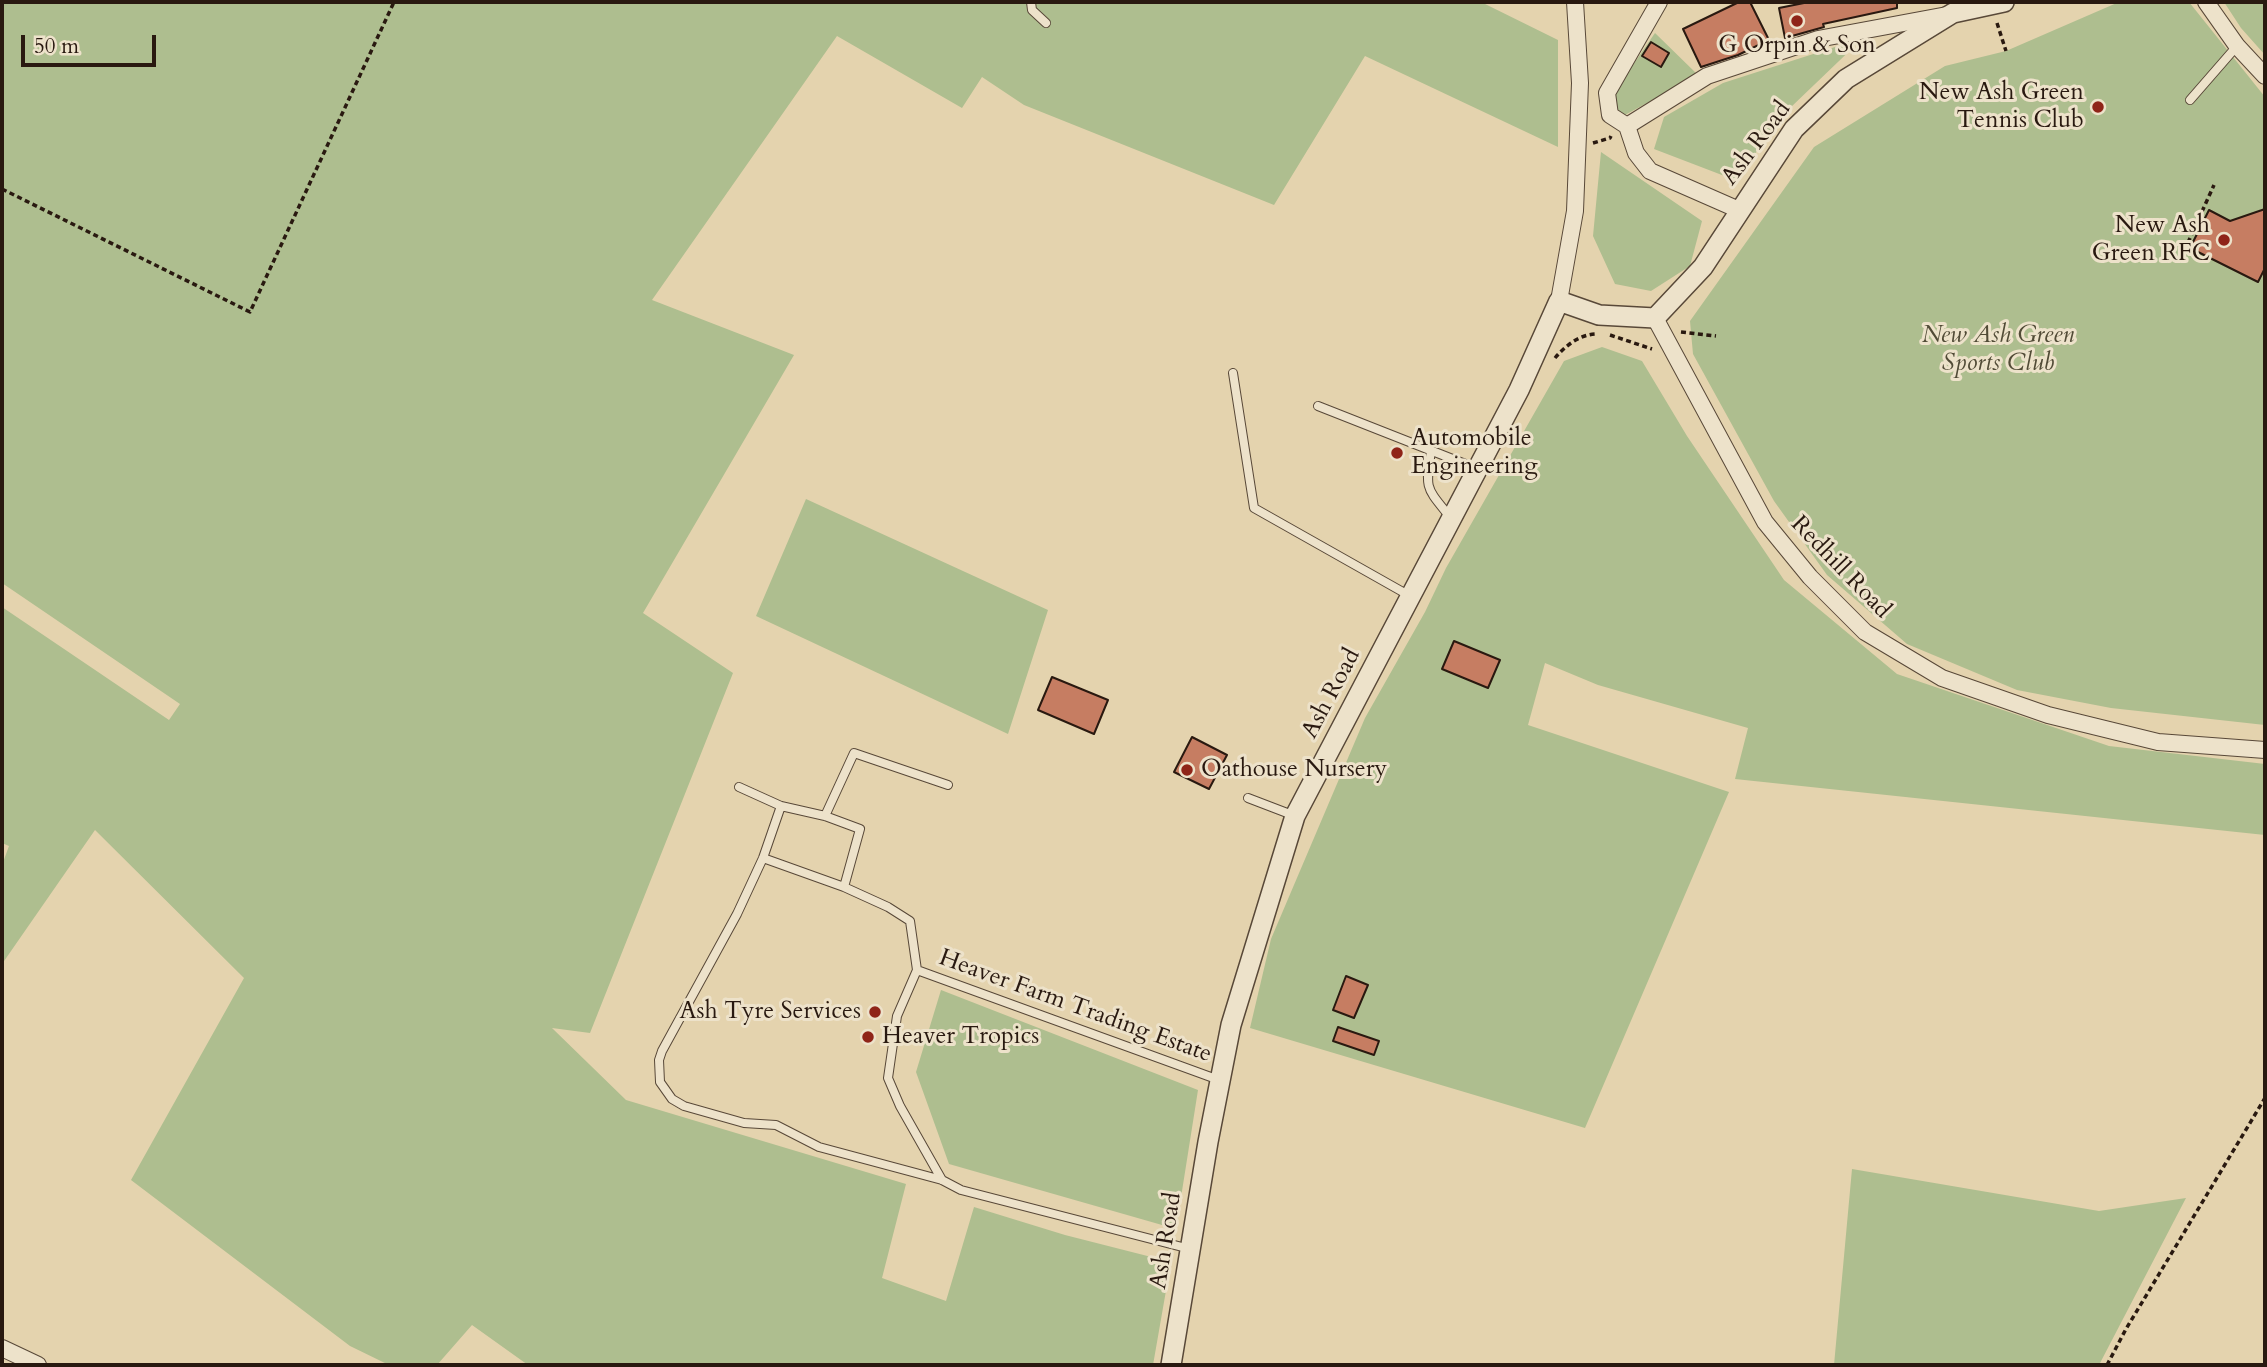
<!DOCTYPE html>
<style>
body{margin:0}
#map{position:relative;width:2267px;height:1367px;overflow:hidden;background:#e4d3ae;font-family:Cardo,serif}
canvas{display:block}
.frame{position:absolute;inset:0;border:4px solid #291910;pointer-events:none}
.scale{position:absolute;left:21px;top:35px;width:135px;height:32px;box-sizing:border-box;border:4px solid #291910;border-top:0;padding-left:9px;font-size:21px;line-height:24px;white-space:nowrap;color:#291910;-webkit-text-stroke:5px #ede2ca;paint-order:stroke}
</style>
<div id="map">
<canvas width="2267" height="1367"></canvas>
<div class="frame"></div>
<div class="scale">50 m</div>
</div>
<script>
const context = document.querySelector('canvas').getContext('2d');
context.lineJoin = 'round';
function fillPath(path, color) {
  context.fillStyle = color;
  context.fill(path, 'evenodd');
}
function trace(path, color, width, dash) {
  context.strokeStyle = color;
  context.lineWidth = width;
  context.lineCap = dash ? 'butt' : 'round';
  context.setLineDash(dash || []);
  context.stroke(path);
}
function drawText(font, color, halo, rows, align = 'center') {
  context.font = font + ' Cardo,serif';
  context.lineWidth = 6;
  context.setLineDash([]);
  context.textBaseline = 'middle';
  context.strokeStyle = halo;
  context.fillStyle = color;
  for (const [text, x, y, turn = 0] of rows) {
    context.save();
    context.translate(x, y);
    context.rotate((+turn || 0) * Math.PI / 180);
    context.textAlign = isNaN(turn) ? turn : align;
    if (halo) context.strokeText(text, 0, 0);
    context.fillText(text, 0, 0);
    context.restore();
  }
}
const green = new Path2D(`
 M2,2H1481L1558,40V147L1365,56L1274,205L1024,105L982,77L962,108L837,36L652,300L794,355L643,613L733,673L590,1033L552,1028L626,1100L906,1184L882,1278L946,1301L974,1207L1065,1235L1171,1262L1153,1365H528L472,1325L437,1365H389L350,1346L131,1180L244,978L95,830L2,964V865L9,846L2,843V607L169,720L180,704L2,583Z
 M2119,2H2189L2265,97V725L2111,708L2017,690L1907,644L1827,575L1774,501L1693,354L1690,321L1814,147L1945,66L2006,51Z
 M2224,2H2265V55L2241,28Z
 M1655,33L1698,75L1625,115L1615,108L1612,95Z
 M1863,38L1790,108L1735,180L1654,149L1664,117L1723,83Z
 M1601,152L1702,221L1690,266L1651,291L1615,284L1593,236Z
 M1602,347L1642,361L1687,436L1784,580L1897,674L2109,746L2265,764V835L1735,779L1748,728L1598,685L1545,663L1528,725L1729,792L1585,1128L1250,1028L1271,939L1365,718L1425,612L1446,568L1564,361ZM1454,641L1500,660L1488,688L1442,669ZM1346,977L1367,985L1354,1018L1333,1010Z
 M806,499L1048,610L1008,734L756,616Z
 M941,990L1198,1090L1176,1229L949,1164L916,1072Z
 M1852,1169L2099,1211L2186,1198L2099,1365H1834Z`);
const building = new Path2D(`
 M1739,2H1750L1769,40L1738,55L1701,67L1683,29Z
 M1809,2H1897V8L1823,24L1824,27L1785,38L1779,8Z
 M1651,42L1669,53L1661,67L1642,56Z
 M2265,209V268L2258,282L2190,248L2209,210L2230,221Z
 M1454,641L1500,660L1488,688L1442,669Z
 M1052,677L1108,700L1094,734L1038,710Z
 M1192,737L1227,755L1209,789L1174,772Z
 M1346,976L1368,985L1354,1018L1333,1010Z
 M1338,1027L1379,1041L1374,1055L1333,1041Z`);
const path = new Path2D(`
 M1997,23L2006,51
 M1593,143L1610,138L1611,136
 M2,189L250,312L394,2
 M2181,258L2214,185
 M1681,332L1716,336
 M1610,335L1652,349
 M1555,358C1565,346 1579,335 1595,334
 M2107,1365L2126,1329L2265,1098`);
const service = new Path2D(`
 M1031,2L1032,10L1046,23
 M2190,100L2237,46
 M1233,373L1254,508L1410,596
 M1318,406L1478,469
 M1431,451C1425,490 1426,487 1450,517
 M739,787L781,806L825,816L860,829L844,887L888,907L910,921L917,970L897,1016L888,1078L900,1106L942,1180
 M1248,798L1295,816
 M781,806L763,858L737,914L662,1051L659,1060L660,1082L672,1099L684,1106L744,1123L776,1125L819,1147L942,1180L961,1190L1190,1249
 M825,816L854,753L948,785
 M763,858L844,887
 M917,970L1219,1080`);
const minor = new Path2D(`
 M2206,2L2237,46L2265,76
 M1627,126L1610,115L1607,93L1659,2
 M1739,210L1650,171L1636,153L1627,126L1707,76L1818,39L1947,15
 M1559,301L1575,211L1580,83L1575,2
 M1655,318L1765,522L1810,577L1865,632L1942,678L2048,715L2158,742L2265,750
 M2,1348L38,1365`);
const tertiary = new Path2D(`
 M1171,1365L1208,1142L1231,1025L1295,816L1519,390L1559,301L1599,315L1655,318L1703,267L1794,129L1846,79L1953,13L2004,2`);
const markers = [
 [1797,21,7,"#8f2418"],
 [2098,107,7,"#8f2418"],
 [2224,240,7,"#8f2418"],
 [1397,453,7,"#8f2418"],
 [1187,770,7,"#8f2418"],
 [875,1012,7,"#8f2418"],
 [868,1037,7,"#8f2418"]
];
const poiNames = [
 ["G Orpin & Son",1797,46,"center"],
 ["New Ash Green",2084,93],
 ["Tennis Club",2084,121],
 ["New Ash",2210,226],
 ["Green RFC",2210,254],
 ["Automobile",1411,439,"left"],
 ["Engineering",1411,467,"left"],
 ["Oathouse Nursery",1201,770,"left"],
 ["Ash Tyre Services",861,1012],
 ["Heaver Tropics",882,1037,"left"]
];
const streetNames = [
 ["Ash Road",1757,144,-53],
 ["Redhill Road",1840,568,46],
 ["Ash Road",1332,694,-62],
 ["Heaver Farm Trading Estate",1075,1007,20],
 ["Ash Road",1167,1241,-81]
];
const parkNames = [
 ["New Ash Green",1998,336],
 ["Sports Club",1998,364]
];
fillPath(green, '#aebe8f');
fillPath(building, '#c67d62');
trace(building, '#291910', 2);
trace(service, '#584838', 10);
trace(minor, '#584838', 18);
trace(tertiary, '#584838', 22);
trace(path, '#291910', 3.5, [5, 3.5]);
trace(service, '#ede2ca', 8);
trace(minor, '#ede2ca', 16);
trace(tertiary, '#ede2ca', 19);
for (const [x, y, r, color] of markers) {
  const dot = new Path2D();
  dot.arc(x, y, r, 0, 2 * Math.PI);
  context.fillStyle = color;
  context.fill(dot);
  trace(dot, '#ede2ca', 2.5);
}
drawText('24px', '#291910', '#ede2ca', poiNames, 'right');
drawText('24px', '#291910', '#ede2ca', streetNames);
drawText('italic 24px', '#514b36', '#ede2ca', parkNames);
</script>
